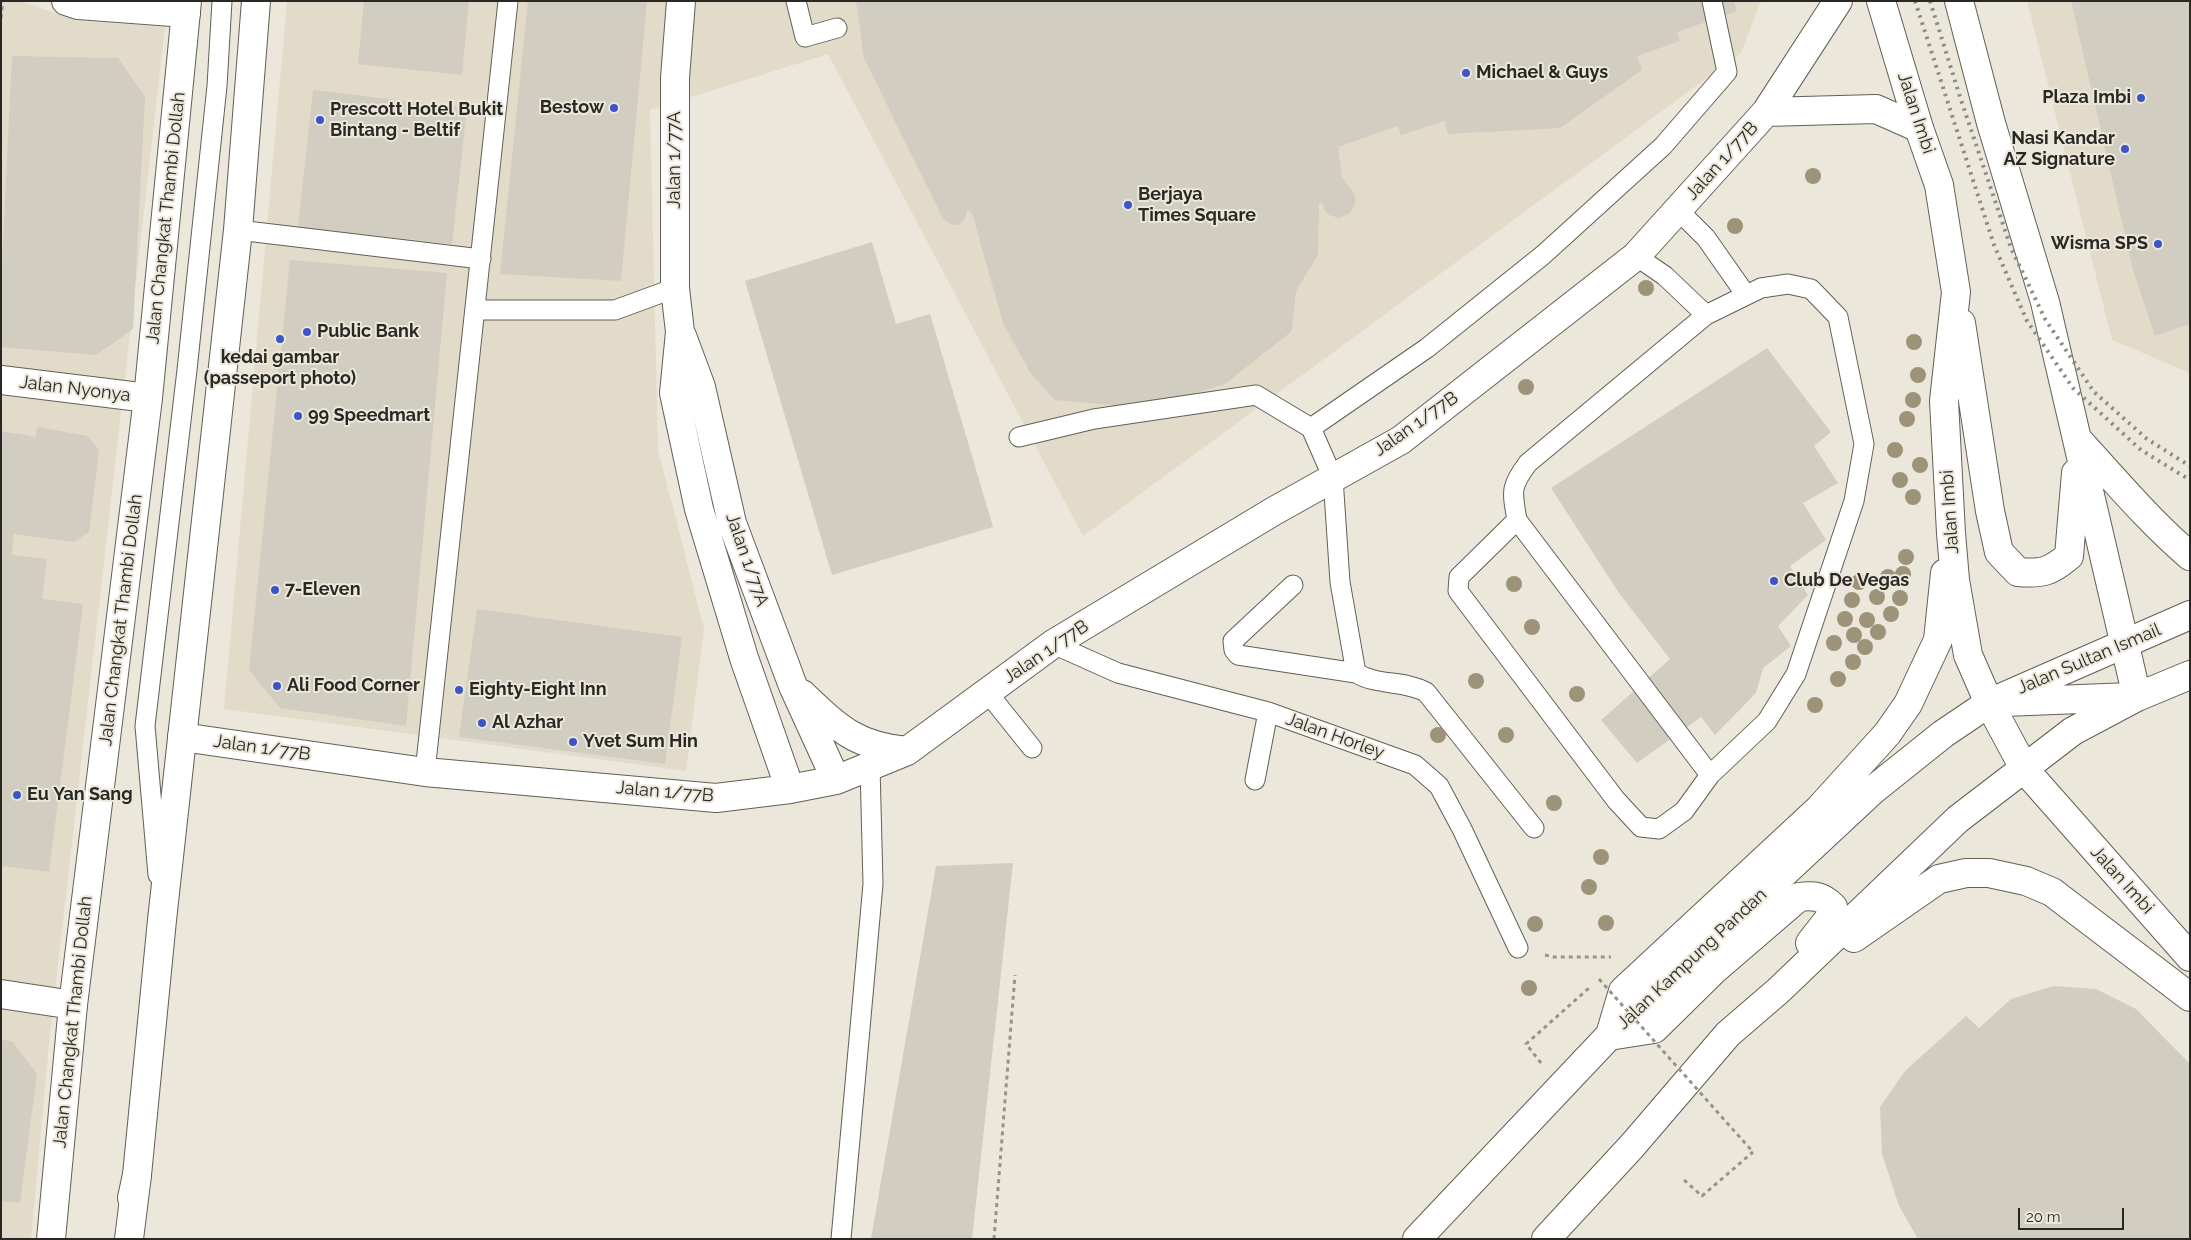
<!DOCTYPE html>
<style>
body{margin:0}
#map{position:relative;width:2191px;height:1240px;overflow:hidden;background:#ebe7db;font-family:Raleway,sans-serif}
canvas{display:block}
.frame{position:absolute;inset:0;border:2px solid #2a2824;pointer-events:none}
.scale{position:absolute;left:2018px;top:1208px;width:106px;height:22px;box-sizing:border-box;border:2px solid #2a2824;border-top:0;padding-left:6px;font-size:15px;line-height:18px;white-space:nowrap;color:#2a2824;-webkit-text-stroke:4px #ebe7db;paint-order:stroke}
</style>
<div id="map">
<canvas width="2191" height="1240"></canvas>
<div class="frame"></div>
<div class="scale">20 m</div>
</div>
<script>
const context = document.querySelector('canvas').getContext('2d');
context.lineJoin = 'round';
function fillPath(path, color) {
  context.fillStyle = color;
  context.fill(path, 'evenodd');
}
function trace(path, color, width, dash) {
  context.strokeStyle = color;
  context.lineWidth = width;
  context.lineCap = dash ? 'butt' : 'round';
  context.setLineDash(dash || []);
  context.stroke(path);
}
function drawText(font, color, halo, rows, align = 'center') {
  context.font = font + ' Raleway,sans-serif';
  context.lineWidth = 4;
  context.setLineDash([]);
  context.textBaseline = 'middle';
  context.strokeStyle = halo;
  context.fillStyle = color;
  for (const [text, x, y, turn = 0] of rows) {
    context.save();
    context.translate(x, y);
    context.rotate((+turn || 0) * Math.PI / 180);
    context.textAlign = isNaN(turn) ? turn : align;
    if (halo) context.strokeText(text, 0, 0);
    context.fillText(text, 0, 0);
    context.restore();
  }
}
const built = new Path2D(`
 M1,1H20L78,21L165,27L49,1044L31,1239H1Z
 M287,1H1761L1741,53L1083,536L828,54L650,110L658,449L704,629L686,771L224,709Z
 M2027,1H2190V373L2112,340Z`);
const building = new Path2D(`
 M364,1H469L462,75L358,64Z
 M528,1H647L621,281L500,274Z
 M856,1H1734L1737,11L1677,32L1680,41L1637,56L1642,70L1560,128L1448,134L1445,121L1401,135L1398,126L1338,147L1342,177L1355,195V205L1349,214L1339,218L1329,215L1325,211L1322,203H1319L1318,255L1296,291L1292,331L1225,384L1147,408L1055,400L1031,374L1003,323L972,213L967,210L965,218L959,225L950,224L943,219L864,58Z
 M2071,1H2190V324L2155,336L2133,270Z
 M12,56L118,58L145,97L133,329L96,355L1,347V283Z
 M313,90L467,108L452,244L298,227Z
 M872,242L896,324L930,314L993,527L832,575L745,281Z
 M290,260L447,273L406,726L280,708L249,670Z
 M1767,348L1831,432L1814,446L1838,483L1803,503L1826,540L1790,566L1808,595L1778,626L1791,646L1763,668L1756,693L1715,735L1701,717L1637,763L1601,720L1670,659L1619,593L1551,488Z
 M37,427L88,436L99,450L89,532L74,542L14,534L12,555L47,559L42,599L83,604L49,872L1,866V431L36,437Z
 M477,609L682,637L665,764L459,737Z
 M1013,863L972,1239H871L936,866Z
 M2054,986L2096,989L2136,1009L2190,1064V1239H1918L1899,1206L1882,1154L1880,1107L1905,1071L1966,1016L1979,1028L2011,999Z
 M1,1040L12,1041L37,1074L20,1203L1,1201Z`);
const path = new Path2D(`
 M1,18L3,1
 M1545,955L1554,957H1611
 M1541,1063L1526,1044L1589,988
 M1684,1180L1702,1196L1753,1152
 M994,1239L1015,975`);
const service = new Path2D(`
 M796,1L805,37L837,28
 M1678,210L1706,238L1746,295
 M238,230L481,259
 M1636,256L1665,276L1706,315
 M1788,284L1811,289L1838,317L1864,444L1854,501L1796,674L1767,721L1710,775L1684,811L1659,829L1641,827L1616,800L1458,591L1459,577L1517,520C1512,491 1510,487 1528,463L1706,315L1761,288Z
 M475,310H615L675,288
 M1311,428L1427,348L1543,255L1663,146L1727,72L1712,1
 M1019,437L1094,419L1256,395L1311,428L1333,478L1340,582L1356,673C1378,686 1404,680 1426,692L1534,828
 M1517,520L1710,775
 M1293,585L1233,641L1234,650L1238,655L1356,673
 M1053,644L1118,673L1268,712L1415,765L1439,786L1462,829L1518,948
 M987,692L1032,748
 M425,772L508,1
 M1255,780L1268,712
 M158,875L145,726L187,370L217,86L222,1
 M841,1239L873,884L870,766`);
const minor = new Path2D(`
 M66,1L78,5L186,13
 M681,1L675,78V288L680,332L674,393L699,509L744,658L790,789
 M1766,112L1876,109L1919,128
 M682,336L701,387L732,523L793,686L836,780
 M1,380L148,398
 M802,694C838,728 855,746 907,751
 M182,737L425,772L716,798L790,789L836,780L907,751L1053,644L1274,511L1401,440L1636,256L1766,112L1838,1
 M1,994L73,1005`);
const tertiary = new Path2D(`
 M2025,770L2190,957
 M132,1198L137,1175L162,920L238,230L256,1
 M51,1239L73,1005L148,398L187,1`);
const secondary = new Path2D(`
 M1881,1L1919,128L1939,185L1956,292L1944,401L1951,533L1955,580L1968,655L1989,703L2025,770
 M1959,1L1991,123L2045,302L2137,697
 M1961,323L1990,511L1999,552L2018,572C2042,574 2050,572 2069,556L2076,473
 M2078,440C2115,480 2149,521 2190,556
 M2004,702L2131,697
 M1854,938L1939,879L1966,873H1989L2026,881L2052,892L2190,997
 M1610,1035L1623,991L1819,809L1887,734L1908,704L1938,640L1945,573
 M1609,1036L1654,1029L1713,971L1799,897C1814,895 1822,896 1833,907L1832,915L1810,943
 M129,1239L137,1175
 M1417,1239L1609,1036L1873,790L1943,734L1989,703L2190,615
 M1546,1239L1632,1146L1728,1034L1778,991L1958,819L2073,731L2137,697L2190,675`);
const rail = new Path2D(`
 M1915,1L1994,245L2027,321L2073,388L2141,450L2190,480
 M1930,1L1961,100L2011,248L2045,319L2094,392L2147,439L2190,466`);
const pathBridge = new Path2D(`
 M1599,979L1753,1152`);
const trees = [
 [1813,176],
 [1735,226],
 [1646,288],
 [1914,342],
 [1918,375],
 [1526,387],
 [1913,400],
 [1907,419],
 [1895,450],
 [1920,465],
 [1900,480],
 [1913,497],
 [1906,557],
 [1903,574],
 [1888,577],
 [1859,582],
 [1514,584],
 [1877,597],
 [1900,598],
 [1852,600],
 [1891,614],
 [1845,619],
 [1867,620],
 [1532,627],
 [1878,632],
 [1854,635],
 [1834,643],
 [1865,647],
 [1853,662],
 [1838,679],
 [1476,681],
 [1577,694],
 [1815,705],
 [1438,735],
 [1506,735],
 [1554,803],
 [1601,857],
 [1589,887],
 [1606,923],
 [1535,924],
 [1529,988]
];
const markers = [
 [1466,73,5,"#3d55c7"],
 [2141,98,5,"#3d55c7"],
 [614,108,5,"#3d55c7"],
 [320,120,5,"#3d55c7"],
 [2125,149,5,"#3d55c7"],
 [1128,205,5,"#3d55c7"],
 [2158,244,5,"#3d55c7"],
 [307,332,5,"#3d55c7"],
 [280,339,5,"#3d55c7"],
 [298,416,5,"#3d55c7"],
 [1774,581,5,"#3d55c7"],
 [275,590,5,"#3d55c7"],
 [277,686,5,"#3d55c7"],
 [459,690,5,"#3d55c7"],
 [482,723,5,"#3d55c7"],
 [573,742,5,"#3d55c7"],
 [17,795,5,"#3d55c7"]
];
const poiNames = [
 ["Michael & Guys",1476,73],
 ["Plaza Imbi",2131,98,"right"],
 ["Bestow",604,108,"right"],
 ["Prescott Hotel Bukit",330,110],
 ["Bintang - Beltif",330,131],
 ["Nasi Kandar",2115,139,"right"],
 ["AZ Signature",2115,160,"right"],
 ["Berjaya",1138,195],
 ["Times Square",1138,216],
 ["Wisma SPS",2148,244,"right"],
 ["Public Bank",317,332],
 ["kedai gambar",280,358,"center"],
 ["(passeport photo)",280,379,"center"],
 ["99 Speedmart",308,416],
 ["Club De Vegas",1784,581],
 ["7-Eleven",285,590],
 ["Ali Food Corner",287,686],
 ["Eighty-Eight Inn",469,690],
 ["Al Azhar",492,723],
 ["Yvet Sum Hin",583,742],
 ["Eu Yan Sang",27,795]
];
const streetNames = [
 ["Jalan Imbi",1916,113,72],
 ["Jalan 1/77A",675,160,-90],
 ["Jalan 1/77B",1722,161,-48],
 ["Jalan Changkat Thambi Dollah",166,218,-84],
 ["Jalan Nyonya",75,389,7],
 ["Jalan 1/77B",1416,424,-35],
 ["Jalan Imbi",1950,512,-94],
 ["Jalan 1/77A",747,560,71],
 ["Jalan Changkat Thambi Dollah",121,620,-83],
 ["Jalan 1/77B",1046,652,-34],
 ["Jalan Sultan Ismail",2089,659,-23],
 ["Jalan Horley",1335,736,20],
 ["Jalan 1/77B",262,748,8],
 ["Jalan 1/77B",665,792,5],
 ["Jalan Imbi",2122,880,48],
 ["Jalan Kampung Pandan",1692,959,-43],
 ["Jalan Changkat Thambi Dollah",73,1022,-84]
];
fillPath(built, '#e2dbc9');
fillPath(building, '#d1cdc1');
trace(service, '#635f55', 21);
trace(minor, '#635f55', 30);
trace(tertiary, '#635f55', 30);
trace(secondary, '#635f55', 30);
trace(path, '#96938a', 3, [4, 4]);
trace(service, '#fff', 19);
trace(minor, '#fff', 28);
trace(tertiary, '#fff', 28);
trace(secondary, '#fff', 28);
trace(rail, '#8e8b82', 4, [2.5, 5]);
trace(pathBridge, '#96938a', 3, [4, 4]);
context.fillStyle = '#9c9378';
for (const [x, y] of trees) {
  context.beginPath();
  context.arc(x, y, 8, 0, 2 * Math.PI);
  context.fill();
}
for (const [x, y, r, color] of markers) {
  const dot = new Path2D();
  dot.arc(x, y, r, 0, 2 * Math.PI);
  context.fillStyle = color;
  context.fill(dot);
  trace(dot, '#ebe7db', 2);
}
drawText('bold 18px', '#2a2824', '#ebe7db', poiNames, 'left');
drawText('18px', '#2a2824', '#ebe7db', streetNames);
</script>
